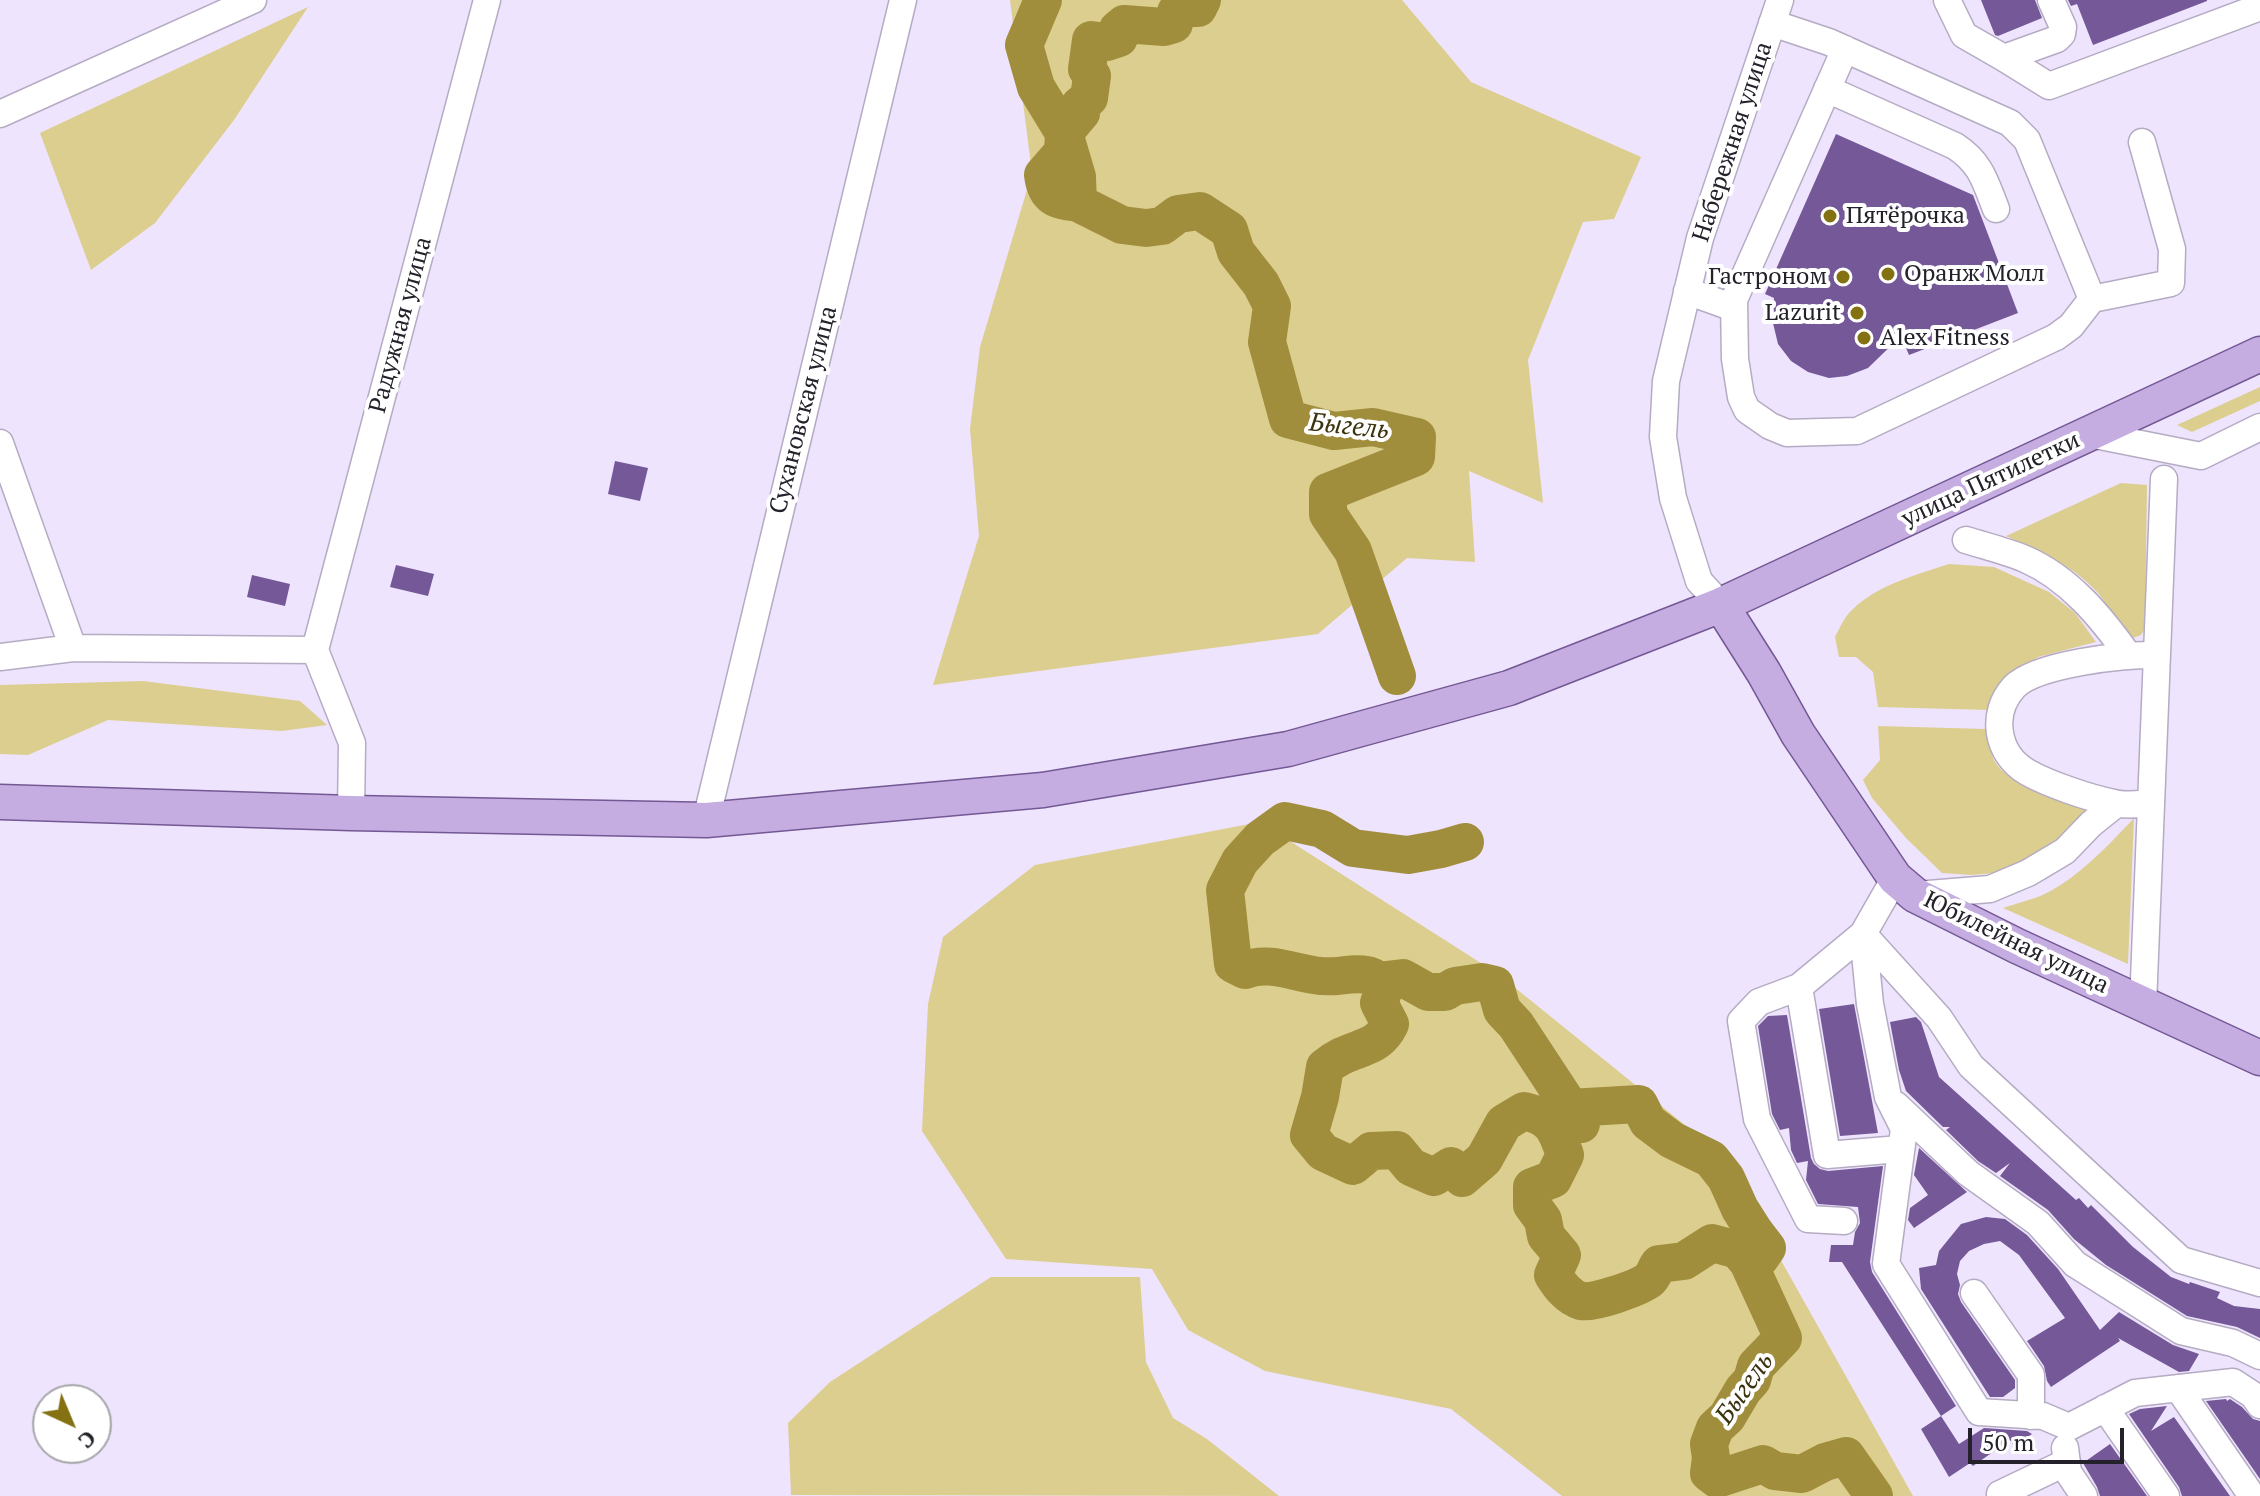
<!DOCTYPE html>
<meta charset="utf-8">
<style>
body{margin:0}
#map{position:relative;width:2260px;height:1496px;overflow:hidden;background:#eee4fd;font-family:"PT Serif",serif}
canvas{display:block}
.north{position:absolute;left:32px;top:1384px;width:80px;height:80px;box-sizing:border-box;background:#fff;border:2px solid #a7a6aa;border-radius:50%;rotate:136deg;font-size:22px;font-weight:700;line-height:32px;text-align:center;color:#24212a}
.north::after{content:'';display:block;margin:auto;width:28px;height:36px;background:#847112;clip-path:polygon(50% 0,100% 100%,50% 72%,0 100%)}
.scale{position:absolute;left:1968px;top:1428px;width:156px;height:36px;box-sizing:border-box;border:4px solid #24212a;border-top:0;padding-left:10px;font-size:24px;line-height:28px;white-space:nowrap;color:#24212a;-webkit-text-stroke:6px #fff;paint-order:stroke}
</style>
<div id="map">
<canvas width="2260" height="1496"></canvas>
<div class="north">С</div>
<div class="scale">50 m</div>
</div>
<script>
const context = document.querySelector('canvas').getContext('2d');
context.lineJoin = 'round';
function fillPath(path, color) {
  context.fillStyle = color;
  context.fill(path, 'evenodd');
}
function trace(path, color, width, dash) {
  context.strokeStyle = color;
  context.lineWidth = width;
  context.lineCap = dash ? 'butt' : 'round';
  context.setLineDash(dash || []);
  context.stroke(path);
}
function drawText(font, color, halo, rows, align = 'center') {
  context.font = font + ' "PT Serif",serif';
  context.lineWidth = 8;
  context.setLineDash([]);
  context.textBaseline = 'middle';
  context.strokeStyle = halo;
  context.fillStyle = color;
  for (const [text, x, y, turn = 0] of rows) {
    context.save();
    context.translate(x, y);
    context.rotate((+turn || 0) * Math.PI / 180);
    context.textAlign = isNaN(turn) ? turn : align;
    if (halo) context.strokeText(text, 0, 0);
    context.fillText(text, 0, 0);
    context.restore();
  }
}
const green = new Path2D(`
 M1010,0H1402L1471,82L1641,157L1614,219L1583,222L1528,360L1543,503L1469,471L1475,562L1407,558L1318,634L933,685L979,536L970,429L980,347L1032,173Z
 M308,7L234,120L155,223L91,270L40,133Z
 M2260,387V401L2192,432L2177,425Z
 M2121,483L2147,485L2145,628L2141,635L2133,638C2117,630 2110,607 2098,593C2073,565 2040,552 2006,536Z
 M1949,564L1994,567L2049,592L2075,613L2096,642L2038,657L2015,675L1989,710L1878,707L1873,672L1856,657H1839L1835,637C1840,628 1844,617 1852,610C1877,585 1916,575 1949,564Z
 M143,681L300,701L327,725L282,731L108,720L28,755L0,754V685Z
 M1878,726L1986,729C1989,739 1990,752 1994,760C2008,787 2068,804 2096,809L2067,840L2007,872L1971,875L1942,873L1906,838L1872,798L1863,780L1880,760Z
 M2134,818L2128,964L2003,908C2014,904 2027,901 2038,897C2073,883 2109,845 2134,818Z
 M1260,822L1498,974L1722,1155L1913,1496H1562L1451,1409L1265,1371L1188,1330L1152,1269L1006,1259L922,1131L928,1004L943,937L1035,865Z
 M991,1277H1140L1146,1362L1173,1418L1207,1439L1279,1496L791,1495L788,1423L830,1382Z`);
const river = new Path2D(`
 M1043,0L1024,45L1036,87L1064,133L1077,177L1078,203L1122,225L1146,228L1162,226L1178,214L1200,211L1229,230L1236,252L1261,284L1272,306L1267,342L1288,419L1334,431L1373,427L1417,437L1416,457L1328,492V514L1353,551L1397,676
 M1078,203C1057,200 1046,199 1043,175L1063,152L1064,133L1081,113L1080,105L1089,98L1092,76L1087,69L1091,40L1107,42L1119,38L1118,29L1124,24L1164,27L1174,24L1176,12L1186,8H1198L1202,0
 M1465,842L1441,849L1408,855L1353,848L1322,829L1285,821L1260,839L1240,861L1225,890L1233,964L1245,970C1270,960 1296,974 1321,976C1336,978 1352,972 1366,975C1376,976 1379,984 1383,992L1379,1003L1390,1024C1379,1047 1363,1046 1342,1056C1336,1059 1330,1063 1325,1067L1320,1097L1309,1135L1323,1152L1353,1166L1371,1151L1397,1150L1411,1167L1434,1177L1451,1166L1462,1178L1484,1159L1504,1123L1524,1111C1553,1118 1556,1129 1565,1155L1553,1179L1532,1187V1205L1543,1220L1546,1236L1562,1255L1553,1275C1560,1286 1568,1297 1581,1301C1593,1304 1638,1288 1649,1280C1653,1277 1656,1268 1659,1264L1684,1261L1712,1243L1738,1250L1748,1262L1783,1338L1756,1366L1752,1380L1743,1390L1727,1417L1715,1428L1709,1444L1711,1458L1709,1473L1717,1479L1763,1464L1775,1471L1802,1474L1825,1462L1846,1456L1874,1496
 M1377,981L1403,978L1428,992H1445L1455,986L1482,982L1495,985L1502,1010L1516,1025L1581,1124L1579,1121
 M1570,1108L1639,1104L1648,1122L1672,1140L1711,1159L1726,1178L1740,1209L1754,1231L1767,1248L1760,1258L1748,1262`);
const building = new Path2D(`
 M1981,0H2035L2042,18L1998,36L1995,35Z
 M2068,0H2207V1L2093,45L2077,4L2071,6Z
 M1836,134L1973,195L2018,313L1909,355L1901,336L1868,368L1847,376L1829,378L1808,372L1791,361L1778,344L1772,319L1774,298L1765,294Z
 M615,461L648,468L640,501L608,494Z
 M396,565L434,574L428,596L390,587Z
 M252,575L290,584L285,606L247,597Z
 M1854,1004L1878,1133L1840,1136L1819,1009Z
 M1787,1015L1811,1158L1814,1164L1820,1169L1828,1171L1883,1166L1870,1262L1872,1272L1956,1406L1941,1416L1842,1262H1829L1831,1245H1853L1855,1232L1860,1223L1858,1207L1818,1204L1806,1180L1808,1161L1797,1163L1791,1150L1789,1128L1780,1130L1772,1114L1758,1026L1768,1016Z
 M1916,1017L1921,1022L1939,1077L2076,1200L2079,1198L2088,1208L2091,1205L2133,1247L2171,1277L2189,1284L2190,1282L2220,1292L2217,1298L2234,1306L2260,1309V1338L2237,1327L2187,1316L2106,1265L2074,1239L2048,1210L2000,1176L2010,1163L1996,1173L1978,1161L1946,1130L1950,1127H1943L1906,1091L1899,1070L1890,1022Z
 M1919,1148L1967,1192L1914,1228L1908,1220L1910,1208L1928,1195L1914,1175Z
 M1986,1217L2005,1219L2027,1235L2058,1269L2100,1330L2119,1312L2173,1345L2199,1354L2189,1371L2179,1372L2118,1338L2120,1341L2051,1387L2047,1381L2044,1366L2027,1341L2065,1318L2019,1255L2000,1241L1984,1244L1969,1251L1960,1261L1957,1274L1960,1285L1958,1294L1961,1302L2015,1380V1388L2003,1397H1990L1921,1289L1919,1268L1936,1265L1939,1251L1961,1224Z
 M2226,1399L2227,1401L2230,1399L2242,1407L2253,1419L2260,1421V1479L2206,1401Z
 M2167,1406L2151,1431L2174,1417L2230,1496H2182L2179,1487L2129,1414L2140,1409Z
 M1941,1416L1959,1444L1984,1428L2027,1431L2032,1434L2014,1446L2010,1440L1973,1466L1970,1463L1949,1477L1921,1429Z
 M2110,1444L2147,1496H2100L2097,1487L2083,1463Z`);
const minor = new Path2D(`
 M1947,0L1964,35L2004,58L2057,39L2062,34L2063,27L2051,0
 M1772,23L1829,42L2010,123L2027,140L2092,299
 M1845,49L1734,300L1735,359L1741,397L1747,410L1770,426L1787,433L1857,431L2056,337L2071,326L2092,299L2171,283L2172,249L2142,142
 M2004,58L2049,86L2260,7
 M1827,89L1955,146C1981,163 1985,181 1996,209
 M0,114L253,0
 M1687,291L1734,308
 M2090,434L2201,456L2260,427
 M0,443L73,648
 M1966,540C1985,546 2006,551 2025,559C2069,578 2101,617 2128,655
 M1721,605L1699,581L1673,498L1663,437L1666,381L1700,238L1780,0
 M315,650L487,0
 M315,650L352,743L351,813
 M0,657L73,648L315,650
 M2151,803C2139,804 2125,806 2114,803C2089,798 2048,784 2027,772C1996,754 1990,713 2014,687C2036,664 2125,654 2156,655
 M706,820L903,0
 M1895,878L1863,934L1870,1004L1888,1097L1904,1129L1886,1264L1979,1412L2043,1416L2069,1427L2135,1393L2233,1382L2253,1395L2260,1405
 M1916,895L1990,889L2028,873L2065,851L2091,824L2116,804
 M1799,987L1827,1155L1900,1149
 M2143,1005L2164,479
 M1896,1105L1968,1173L2038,1223L2075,1264L2181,1331L2233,1343L2260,1356
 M1844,1221L1808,1219L1757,1119L1741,1021L1759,1002L1799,987L1863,934L1939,1018L1971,1066L2181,1260L2260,1283
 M1974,1293L2031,1375V1416
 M2178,1388L2252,1496
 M2105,1408L2166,1496
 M2065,1448L2068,1472L2084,1496
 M2001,1496L2000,1494L2067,1462`);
const major = new Path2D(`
 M1721,605L1764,673L1798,734L1895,878L1915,895L2017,946L2260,1058
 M0,802L351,813L706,820L1043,790L1288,749L1509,688L1721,605L2260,354`);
const markers = [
 [1830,216,8,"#847112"],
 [1888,274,8,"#847112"],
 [1843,277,8,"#847112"],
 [1857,313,8,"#847112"],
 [1864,338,8,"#847112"]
];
const streetNames = [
 ["Набережная улица",1733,142,-72],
 ["Радужная улица",401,325,-75],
 ["Сухановская улица",804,410,-76],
 ["улица Пятилетки",1991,480,-25],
 ["Юбилейная улица",2016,943,26]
];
const poiNames = [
 ["Пятёрочка",1846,216],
 ["Оранж Молл",1904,274],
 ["Гастроном",1827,277,"right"],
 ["Lazurit",1841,313,"right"],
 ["Alex Fitness",1880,338]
];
const waterNames = [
 ["Быгель",1349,427,6],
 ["Быгель",1745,1389,-55]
];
fillPath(green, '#dcce8f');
trace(river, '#a08e3c', 38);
fillPath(building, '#755898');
trace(minor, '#b5abc3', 29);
trace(major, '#735894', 37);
trace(minor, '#fff', 26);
trace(major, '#c5ade1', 34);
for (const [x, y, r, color] of markers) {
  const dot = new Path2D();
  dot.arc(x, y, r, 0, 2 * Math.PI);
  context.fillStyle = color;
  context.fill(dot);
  trace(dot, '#fff', 3);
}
drawText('24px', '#24212a', '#fff', streetNames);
drawText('24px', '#24212a', '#fff', poiNames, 'left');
drawText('italic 26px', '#3c3411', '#fff', waterNames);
</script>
